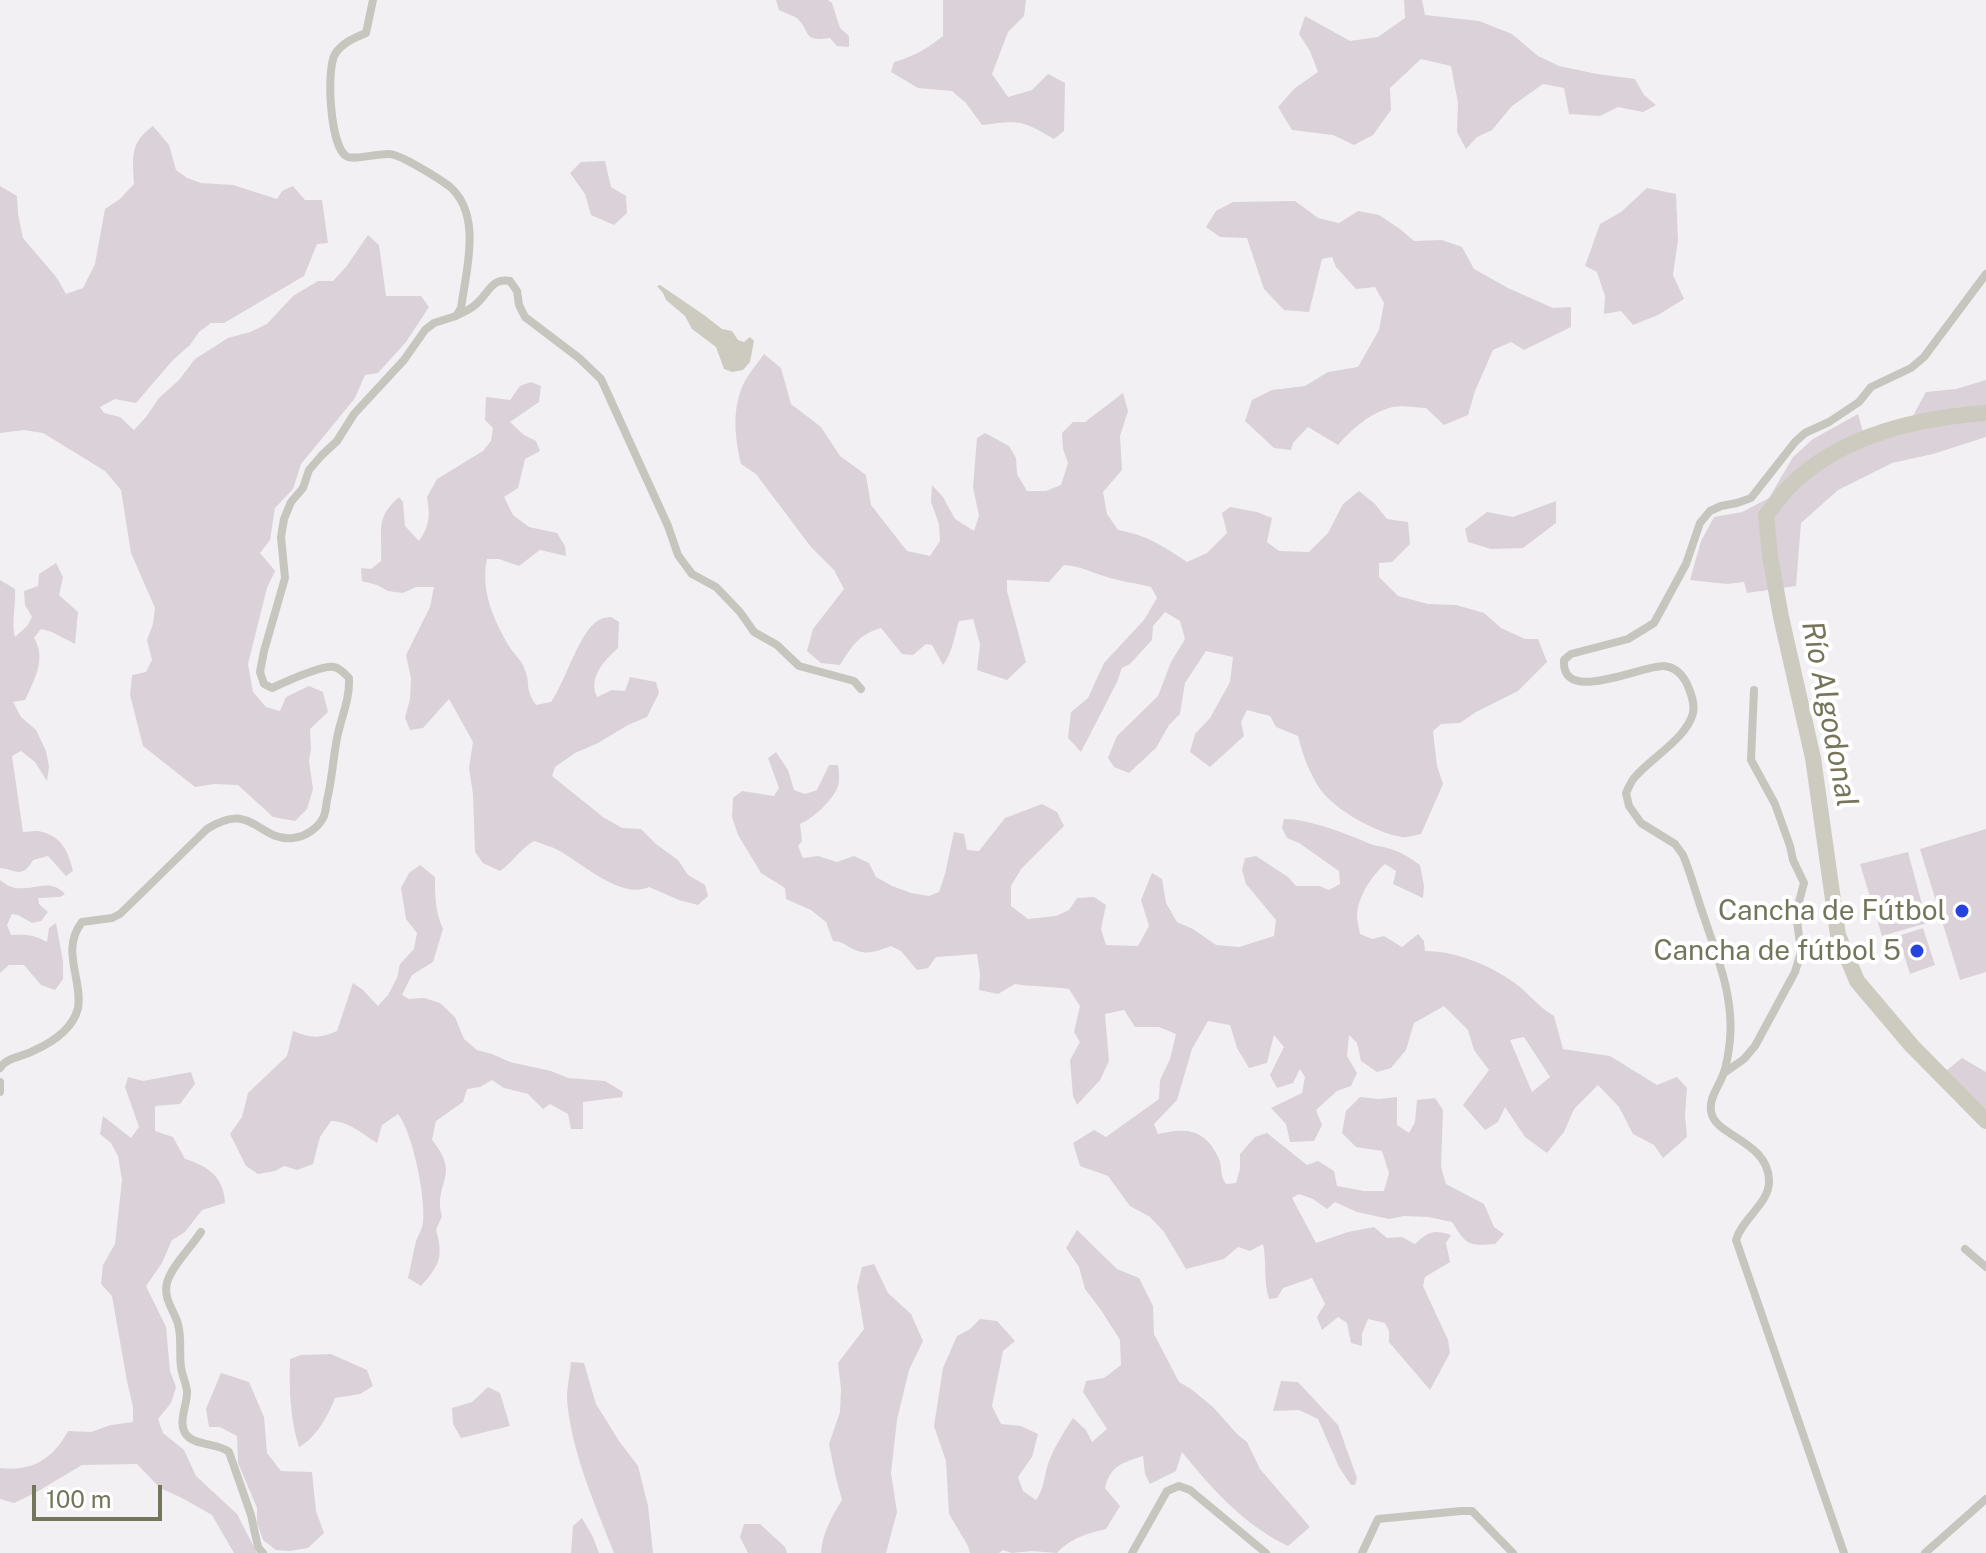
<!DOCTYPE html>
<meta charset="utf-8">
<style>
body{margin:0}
#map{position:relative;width:1986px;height:1553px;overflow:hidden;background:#f3f0f4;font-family:"Public Sans",sans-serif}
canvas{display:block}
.scale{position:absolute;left:32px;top:1485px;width:130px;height:36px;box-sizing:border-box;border:4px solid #74765c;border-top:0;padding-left:10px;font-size:24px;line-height:28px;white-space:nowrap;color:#74765c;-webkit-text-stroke:6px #fff;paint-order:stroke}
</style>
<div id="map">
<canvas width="1986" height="1553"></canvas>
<div class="scale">100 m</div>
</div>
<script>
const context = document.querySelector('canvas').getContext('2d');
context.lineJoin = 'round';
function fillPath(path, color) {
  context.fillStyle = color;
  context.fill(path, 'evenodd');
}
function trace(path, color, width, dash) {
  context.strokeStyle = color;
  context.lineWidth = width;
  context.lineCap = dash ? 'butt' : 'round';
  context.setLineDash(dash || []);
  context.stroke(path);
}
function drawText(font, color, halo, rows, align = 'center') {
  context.font = font + ' "Public Sans",sans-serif';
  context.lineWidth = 8;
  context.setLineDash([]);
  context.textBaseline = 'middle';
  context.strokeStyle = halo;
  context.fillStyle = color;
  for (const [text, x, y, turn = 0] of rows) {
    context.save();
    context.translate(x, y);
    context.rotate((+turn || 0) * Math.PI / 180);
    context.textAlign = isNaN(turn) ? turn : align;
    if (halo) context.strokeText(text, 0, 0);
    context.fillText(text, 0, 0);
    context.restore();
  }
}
const green = new Path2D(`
 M776,0H828L832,3L840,28L849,36V47L837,46L830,38C803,42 811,33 798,19C793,15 784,13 779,10Z
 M943,0H1026L1024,16L1008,32L992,74L1008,97L1032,90L1048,74L1065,83L1064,131L1054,139C1022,120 1019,120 982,125L966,103L952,91L918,88L891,72L894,62C913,57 928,48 943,36Z
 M1404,0H1422L1425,15L1479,21L1512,34L1538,56L1559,66L1597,74L1635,79L1644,95L1656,105L1643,112L1618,107L1600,116L1569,114L1564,88L1543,84L1512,106L1492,130L1477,137L1466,149L1457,132L1458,103L1451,66L1421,59L1390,88L1391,110L1373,135L1354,145L1333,135L1292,130L1278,107L1295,88L1318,72L1310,51L1299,34L1305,16L1350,41L1378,37L1405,18Z
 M153,126L169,145L176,170L187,178L201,183L233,185L277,199L282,191L293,186L305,200H322L328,243L317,244L304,276L224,323H211L199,332L190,345L173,360L136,403L115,399L100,407L104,413L120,417L134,430L146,417L159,398L179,380L195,359L228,338L250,332L267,324L293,296L318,281H333L346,267L368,235L379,245L386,296H421L429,307L406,342L378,373L365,375L355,398L301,464L293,489L275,508L270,540L260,553L275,571L267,588L248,664L253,692L266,707L280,711L286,697L309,686L323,692L328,712L310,729L311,749L309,761L313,789L307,809L295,821L273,817L238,785L214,784L195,787L143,746L130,695L132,675L146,672L152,660L147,640L153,624L155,608L131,553L121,490L105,471L43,433L24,430L0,433V186L17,196L18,214L23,238L57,278L66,294L83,288L95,264L105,209L120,199L134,184C133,158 129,143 153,126Z
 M605,161L611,187L626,196L627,213L614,225L591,215L585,194L570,173L581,162Z
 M1647,188L1676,194L1678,240L1673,275L1684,299L1658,315L1633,325L1621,311L1604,314L1605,296L1597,272L1585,266L1600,224L1621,212Z
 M1295,201L1318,218L1339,223L1358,211L1379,215L1400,229L1414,241L1442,240L1462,247L1474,269L1508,288L1553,308L1571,307V327L1524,350L1511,342L1493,350L1475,391L1468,415L1444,425L1426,408C1416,408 1403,405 1393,407C1371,412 1352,429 1338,445L1308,427L1293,443L1291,450L1274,448L1245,421L1252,400L1272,390L1305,386L1328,372L1358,367L1379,330L1384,303L1375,287L1356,289L1336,267L1332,257L1322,259L1309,312L1284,310L1264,289L1247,238L1220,237L1206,227L1216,211L1233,202Z
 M764,354L781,368L791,404L821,427L840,456L866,475L871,505L907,551L930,556L940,541L939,524L931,502L932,485L943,497L955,519L974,531L979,516L973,487L977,438L985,433L1009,446L1016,458L1017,474L1027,491H1046L1061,485L1068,463L1063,449L1062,433L1073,422H1085L1123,393L1128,411L1120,436L1122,470L1103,492L1107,514L1118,530C1147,535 1163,546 1187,562L1207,553L1227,533L1222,513L1230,507L1257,512L1272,518L1267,542L1279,551L1309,552L1328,533L1343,504L1359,491L1375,504L1387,519L1408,522L1410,544L1392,562L1379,563V577L1398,596L1428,604L1456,605L1484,613L1501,628L1525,639H1538L1547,662L1518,691L1476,712L1460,723L1441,724L1433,731L1437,766L1443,784L1421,834C1415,835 1408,838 1402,837C1376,833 1335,810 1320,789C1309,772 1303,756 1298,736L1276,727L1270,716L1247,710L1241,722L1244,736L1210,767L1190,752L1195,734L1210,718L1230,682L1233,657L1206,651L1185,683L1180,714L1169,725L1156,748L1129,773L1114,767L1108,758L1117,736L1158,696L1171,662L1185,639L1180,621L1165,612L1153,626L1152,640L1130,664L1122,668L1117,682L1081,752L1068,738L1071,712L1088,698L1104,663L1144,620L1157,598L1151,587C1135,583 1118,581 1104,576C1087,571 1083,567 1064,565L1049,582L1007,580V591L1026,662L1007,680L977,670L980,644L973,619L959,621C954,636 953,652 943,665L932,645L926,644L913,655L902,654L881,628C858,635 853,645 840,665L821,663L807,651L813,629L844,589L834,570L811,547L756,474L741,464C735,438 732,412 742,387C747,375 757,364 764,354Z
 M1986,380V437L1933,454L1892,463L1838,490L1801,523L1796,586L1747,593L1744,582L1727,584L1690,580L1701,541L1714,517L1742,512L1769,498L1793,457L1813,439L1858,414L1866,443L1903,434L1926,392L1956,389Z
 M531,382L541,386L539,402L510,422L524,435L536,441L540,451L525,459L518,488L504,497L513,515L529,527L557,533L565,546L566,556L540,550L519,566L499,559H487C480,590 494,622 511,649C515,655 523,662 525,670C531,685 524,687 536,705L551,702C566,681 579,631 599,620C602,618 608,617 611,617L619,622L618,648C604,661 588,677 597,697L612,690L625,691L630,677L656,682L659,693L647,717L628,725L598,743L575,753L555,767L552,776L603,817L622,828L641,829L656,844L678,860L688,875L705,885L708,896L698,905L679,900L649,887C621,900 582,863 558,850C550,846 542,844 534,841C521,848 513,862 500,871L483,863L475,852L473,794L469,768L473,742L449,699L423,728L410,730L405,718L410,699L411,678L406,655L430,607L434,587H416L403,593L388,591L377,585L362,581L361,568L371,569L381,561C383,531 374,519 399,497L403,502L405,526L419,541C430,526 430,514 427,497L437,479L483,451L491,441L493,428L485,420L486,397L510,400L520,386Z
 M1556,501V523L1523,548L1491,549L1468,542L1465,529L1487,512L1513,517Z
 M56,563L63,577L59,595L78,612L75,644L52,632L41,629L34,638C47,658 34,681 25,700L13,702L21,717L36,730L46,751L49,767L47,781L35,762L21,751L12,756L23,832C29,832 37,830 42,832C62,836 69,854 73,871L66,876L48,856L33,860C22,879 17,870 0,868V580L15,589C16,606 11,622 15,637L27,626L32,617L25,605L24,591L38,586L39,574Z
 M776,752L788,770L794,790L805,794L817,790L829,765H838C839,772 840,780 838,786C833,800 814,818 800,824L802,841L798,846L803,858L818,856L837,862L854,856L869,863L876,877L892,886L911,893L929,896L939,892L945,874L954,832L964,834L967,850L979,851L1005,818L1042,804L1057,812L1064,826L1021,869L1011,886V906L1028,919L1056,916L1069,910L1077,898L1094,897L1106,905L1101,929L1106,945L1138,946L1149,926L1141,900L1152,873L1162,879L1166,903L1177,922L1193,929L1216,945L1239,947L1274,936L1276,920L1246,884L1242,870L1245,858L1256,856L1288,877L1296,886H1319L1329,890L1340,884L1339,871L1299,843L1287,838L1282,828L1284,819C1308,819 1345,833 1368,843C1374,846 1380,846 1387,848C1400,851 1410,858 1420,865L1424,886L1423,898L1393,884L1396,871L1385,864C1372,876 1358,896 1357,915C1357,921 1359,928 1360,934L1372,939L1384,936L1402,947L1418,934L1424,941L1425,951C1457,951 1495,967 1520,987C1532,997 1540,1008 1554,1016L1563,1049L1610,1056L1657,1085L1677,1077L1687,1088L1685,1115L1687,1137L1663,1158L1654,1145L1633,1134L1619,1107L1598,1085L1574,1109L1564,1132L1547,1153L1525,1137L1505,1107L1498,1122L1485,1130L1463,1105L1489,1070L1474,1050L1468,1030L1444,1006L1414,1023L1406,1050L1391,1068L1377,1072L1361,1061L1357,1043L1349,1035L1347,1056L1357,1073L1351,1086L1337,1091L1316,1110L1322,1125L1314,1141L1290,1142L1286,1124L1271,1108L1302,1093L1305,1077L1300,1069L1293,1083L1277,1088L1270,1075L1284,1047L1274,1035L1267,1063L1249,1068L1237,1048L1230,1025L1208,1021L1192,1049L1177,1100L1154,1124L1158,1134C1186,1127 1206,1129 1219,1159C1223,1168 1219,1175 1226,1184L1236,1183L1240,1169V1154L1255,1137L1267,1133L1307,1165L1318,1161L1334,1171L1337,1186L1364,1191H1384L1389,1173L1382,1151L1356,1147L1342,1133L1346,1111L1360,1097L1379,1099L1397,1097V1125L1409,1133L1415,1122L1417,1100L1435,1098L1443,1110L1441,1167L1446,1184L1484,1204L1494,1227L1504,1234L1495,1244C1467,1246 1467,1245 1452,1222L1428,1217L1404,1216L1389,1219L1357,1212L1335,1202L1327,1209L1313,1199L1299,1194L1292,1198L1316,1243L1348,1232L1374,1227L1387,1238L1402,1237L1415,1244C1428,1232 1433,1229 1451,1235L1446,1243L1450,1262L1425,1277L1423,1286L1448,1340L1450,1353L1430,1390L1389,1342V1331L1385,1323L1368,1319L1362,1334V1346L1351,1343L1347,1323L1338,1317L1322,1330L1317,1317L1325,1304L1312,1278L1283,1288L1277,1298L1269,1299C1263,1280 1267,1263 1263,1244L1250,1251L1238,1247L1224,1259L1186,1269L1164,1232L1150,1217L1130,1206L1108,1176L1080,1166L1073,1143L1094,1130L1106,1137L1159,1099L1160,1080L1170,1059L1176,1034L1159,1027H1135L1124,1010L1105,1014L1109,1061L1100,1080L1077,1105L1073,1096L1070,1060L1080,1042L1074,1032L1080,1006L1069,989C1050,986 1033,987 1015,984L998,994L979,990L980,974L977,954L936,957L928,968L917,970L901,951L891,946C880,950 869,955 858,951C847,948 846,942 833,941L826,922L811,910L786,899L785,888L761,873L738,835L732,817L733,798L742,791L774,796L779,788L768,758ZM1524,1037L1550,1077L1532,1092L1510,1040Z
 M1986,829V972L1960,980L1920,849Z
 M1908,852L1927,923L1882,936L1860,864Z
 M420,865L435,877C435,895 435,912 443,929L433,962L412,975L402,995L409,999L424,998L440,1003L455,1017L464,1039L477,1050L492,1054L510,1062L551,1071L568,1078L605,1081L623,1092L622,1097L583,1102V1129H571L568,1114L550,1104L543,1109L528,1094L504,1088L492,1080L480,1087L467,1089L463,1102L436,1121L432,1140C462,1177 433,1181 442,1216L436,1230C444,1257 439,1266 421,1286L408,1278C411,1266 413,1253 416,1241C418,1236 422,1229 423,1223C426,1199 413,1133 398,1114L382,1125L377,1143C363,1134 348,1121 331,1121L320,1137L313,1164L297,1170L284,1166L275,1171L258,1174L246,1166L230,1134L242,1117L248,1093L287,1056L293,1031C311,1038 319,1039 337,1031L353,983L363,990L378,1006L388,995L397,978L400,964L414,949L417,933L406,919L401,888L409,873Z
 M0,880C4,883 8,886 12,887C32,893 49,876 65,894L60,897L38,898L39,904L48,912L41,921L32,923L18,915L12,914L7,925L11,935C25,934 35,935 47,942L49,928L56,923L63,962V979L55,990L41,985L24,965H9L0,973Z
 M1923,928L1935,965L1910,974L1898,936Z
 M1962,1058L1986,1072V1118L1942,1074Z
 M191,1072L195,1084L180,1104L155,1106V1131L173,1137L185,1159C208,1166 224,1177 225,1203L202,1210L185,1232L172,1240L162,1263L146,1286L166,1327L170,1371L176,1387L171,1403L158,1419L163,1433L184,1450L196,1476L237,1514L257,1553H234L212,1515L182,1498L160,1488L137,1464L82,1465L35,1493L14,1503L0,1499V1468C32,1472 53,1459 68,1431L91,1432L111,1425L133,1422V1407L127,1381L112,1296L101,1284L103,1265L115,1244L122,1180L118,1156L111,1143L100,1134L103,1116L131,1138L139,1127L125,1087L128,1077L143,1081Z
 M1077,1230L1117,1269L1139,1278L1153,1306L1154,1334L1179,1382L1191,1389L1213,1407L1238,1435L1247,1442L1260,1469L1310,1527L1288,1546C1244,1525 1211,1488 1182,1452L1176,1471L1150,1484L1145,1474L1143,1456C1122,1463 1111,1465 1105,1488L1120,1506L1106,1529C1086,1534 1071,1538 1057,1553L1032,1551L1012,1553L1003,1550L999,1553H970L968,1546L949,1514L946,1461L934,1426L943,1368L957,1336L970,1329L980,1319L997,1321L1015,1341L1003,1351L992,1406L1001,1424L1021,1426L1038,1434L1032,1457L1018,1477L1023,1491L1036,1500C1044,1489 1044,1477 1048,1464C1054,1447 1064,1432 1073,1418L1086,1430L1092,1442L1107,1429L1083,1392L1086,1381L1104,1378L1121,1365L1120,1340L1101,1310L1085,1289L1079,1267L1066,1248Z
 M874,1264L888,1293L911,1314L923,1341L909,1370L897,1420L891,1473L897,1512L886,1553H821C822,1534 832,1516 842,1500L835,1474L829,1444L840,1412L841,1389L838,1363L864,1329L857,1287L862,1267Z
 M331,1354L367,1370L373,1386L360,1394L335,1398C328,1416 316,1438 299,1447C290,1419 289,1389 290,1359L301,1355Z
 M571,1362L584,1363L596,1404L619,1441L638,1466L648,1506L653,1553H614C595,1504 571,1452 567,1399C567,1387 570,1374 571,1362Z
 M221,1373L249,1382L264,1417L267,1453L281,1471L312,1472L316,1511L324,1533L308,1548L289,1551L276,1550L263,1540L257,1523V1508L238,1463L237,1436L220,1427H209L206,1409Z
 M1281,1381L1298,1382L1338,1425L1357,1478L1355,1485H1351L1339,1467L1318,1419L1299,1410L1273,1411Z
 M488,1387L500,1393L510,1426L461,1438L453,1424L452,1408L472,1402Z
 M582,1518L593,1537L599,1553H571L573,1526Z
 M744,1524H760L785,1547L787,1553H748L740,1537Z`);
const water = new Path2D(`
 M660,285L704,315L722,329L732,331L738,340L744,342L750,337L754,341L750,362L743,370L732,372L724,369L716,347L692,329L685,316L666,300L663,293L657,286Z`);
const river = new Path2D(`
 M1986,413C1917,418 1841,435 1790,486C1781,495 1774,506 1766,515L1770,556L1781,617L1813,758L1838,935L1857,981L1912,1046L1986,1121`);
const minor = new Path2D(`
 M458,315C464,312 471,309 475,305C488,295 491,277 510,281L517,291L519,305L525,317L579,358L601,379L668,526L678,555L686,566L692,574L716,587L740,612L754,632L777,645L799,666L854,681L861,689
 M0,1068C7,1057 22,1057 33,1051C51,1043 73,1029 78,1008C83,980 60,950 82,922L112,918L120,914L207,829C254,800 256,841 293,838C305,837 318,828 323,818C326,813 326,805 327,800C332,780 333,759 337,738C341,717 350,700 349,678C345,674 340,668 334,667C322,665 285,682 272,688L264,684L260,672L264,651L285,578L281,537L284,519L291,502L303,488L309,470L322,455L337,441L354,414L404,360L425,330L434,323L456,316L461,308C466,271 483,214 449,186C438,178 400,154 389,154C379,153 353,161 346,156C330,145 326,70 335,54C342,43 354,38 366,33L373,0
 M1724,1073L1744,1059L1755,1046L1795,972L1801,952L1796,913L1804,883L1793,860L1790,846L1775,804L1751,760L1754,690
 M0,1082V1092
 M201,1232C192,1246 170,1268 167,1283C163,1299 174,1310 178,1324C182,1338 179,1353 181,1367C182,1375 186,1383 187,1391C188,1403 178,1421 185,1433C194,1447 218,1442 229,1452L251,1515L258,1547L263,1553
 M1965,1249L1986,1267
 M1132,1553L1167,1491L1179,1486L1190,1490L1266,1553
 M1362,1553L1378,1519L1461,1511H1472L1513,1553
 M1844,1553L1736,1240C1742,1219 1769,1203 1769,1182C1770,1143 1718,1136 1712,1115C1707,1101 1718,1088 1723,1075C1727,1064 1729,1050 1730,1039C1734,995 1716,954 1703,914C1696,894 1691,874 1683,855L1675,844L1641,823L1629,806L1626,793C1629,787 1631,781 1635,777C1651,758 1687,738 1693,713C1695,703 1691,693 1687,684C1682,674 1675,667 1664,666C1641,665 1561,706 1564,660L1571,654L1628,639L1654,623L1686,564L1700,523L1710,511L1721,506L1737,503L1751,498L1795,442L1805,433L1829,422L1859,402L1871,387L1911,368L1924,357L1986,274
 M1925,1553L1986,1499`);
const markers = [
 [1962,911,8,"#2643df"],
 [1917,951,8,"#2643df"]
];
const poiNames = [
 ["Cancha de Fútbol",1946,911],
 ["Cancha de fútbol 5",1901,951]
];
const waterNames = [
 ["Río Algodonal",1829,714,79]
];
fillPath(green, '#dbd1d9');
fillPath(water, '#cdcbbf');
trace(river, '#cdcbbf', 16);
trace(minor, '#c6c6bf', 8);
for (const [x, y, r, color] of markers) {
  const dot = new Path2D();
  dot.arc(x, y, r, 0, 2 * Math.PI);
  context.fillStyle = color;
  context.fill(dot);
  trace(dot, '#fff', 3);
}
drawText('28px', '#74765c', '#fff', poiNames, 'right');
drawText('italic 30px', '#77745a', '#fff', waterNames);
</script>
